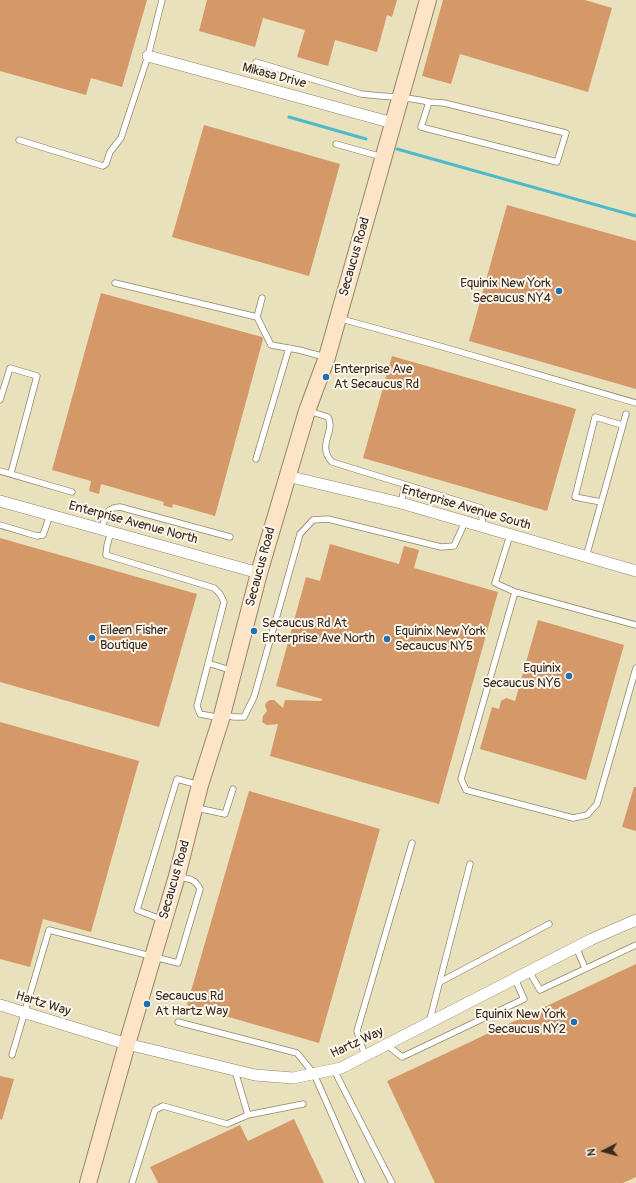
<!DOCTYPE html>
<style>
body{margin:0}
#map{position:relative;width:636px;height:1183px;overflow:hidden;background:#e9e0bc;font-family:Pangolin,sans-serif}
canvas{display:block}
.north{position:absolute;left:584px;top:1131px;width:40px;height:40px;-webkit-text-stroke:3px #fbf7ec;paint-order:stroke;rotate:264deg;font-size:11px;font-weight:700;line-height:16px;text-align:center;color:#3b2a1e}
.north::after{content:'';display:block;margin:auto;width:14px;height:18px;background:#3b2a1e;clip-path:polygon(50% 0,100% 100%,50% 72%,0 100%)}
</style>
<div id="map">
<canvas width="636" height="1183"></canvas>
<div class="north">N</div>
</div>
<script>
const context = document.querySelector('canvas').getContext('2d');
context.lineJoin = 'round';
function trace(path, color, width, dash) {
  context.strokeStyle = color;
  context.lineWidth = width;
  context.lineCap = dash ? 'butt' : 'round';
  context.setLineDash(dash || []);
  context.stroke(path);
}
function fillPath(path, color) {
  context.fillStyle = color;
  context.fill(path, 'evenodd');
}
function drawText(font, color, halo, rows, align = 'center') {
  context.font = font + ' Pangolin,sans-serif';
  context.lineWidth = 4;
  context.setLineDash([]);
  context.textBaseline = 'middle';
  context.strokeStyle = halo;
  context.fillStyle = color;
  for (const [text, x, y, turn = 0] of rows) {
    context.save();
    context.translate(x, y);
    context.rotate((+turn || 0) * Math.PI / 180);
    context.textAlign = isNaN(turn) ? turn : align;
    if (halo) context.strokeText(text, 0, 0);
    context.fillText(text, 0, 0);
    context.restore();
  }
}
const stream = new Path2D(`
 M289,117L366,139
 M397,149L636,216`);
const building = new Path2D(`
 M0,0H147L122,87L91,78L86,95L0,71Z
 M207,0H397L392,17L387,15L377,52L335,40L328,66L297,57L305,30L263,18L255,47L199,31Z
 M443,0H585L612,8L588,92L460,54L451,84L422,76Z
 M204,125L340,164L309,276L172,237Z
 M507,205L636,241V389L469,341Z
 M101,293L262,337L263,339L215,516L173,504L172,508L163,505L164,502L101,484L99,494L89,491L91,481L52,470Z
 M392,356L576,409L547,511L363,458Z
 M0,538L197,594L159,727L0,682Z
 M330,544L399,564L404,546L419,550L414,568L498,592L439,804L270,756L278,724L267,725L262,722L263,716L267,711L265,705L267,702L270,700H274L283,708L285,700L322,701V699L276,686L306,577L320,581Z
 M538,620L624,645L586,780L480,749L492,707L499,709L501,701L506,698L515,701Z
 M0,722L139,761L91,932L43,919L30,967L0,959Z
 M634,787H636V831L622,827Z
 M249,791L380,829L319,1043L187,1005Z
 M636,964V1177L623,1183H435L387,1081Z
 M0,1076L14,1079L2,1120L0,1119Z
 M294,1119L324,1183H158L150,1167L240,1125L248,1141Z`);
const service = new Path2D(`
 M256,62L361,94C384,97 406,96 429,102L421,127L557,162L566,133L444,103L429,102
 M19,140L103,166L106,164L110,152L121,138L148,56L162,0
 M336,144L382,157
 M115,283L257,317
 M262,298L257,317L271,345L299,350L325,357
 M338,318L443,347L636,403
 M0,400L10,368L37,376L11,473
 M309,411L328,417C336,432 316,445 332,462L481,508L483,527
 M256,459L289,348
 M0,471L72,492
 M601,502L575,497L595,417L622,425
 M401,503L405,485
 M0,525L37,536L43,535L50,515
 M102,529C106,516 104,508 120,507L230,537
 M111,531L107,546L106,555L214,588L220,594L224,602L197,706L200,714L221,718
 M510,535L495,583L515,592
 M586,557L626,414
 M636,625L515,592L461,779L466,790L573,818L587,815L597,804L636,668
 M208,663L233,671
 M224,715L234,717H244L254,697L300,534L313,520L328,519L441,547L454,546L465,522
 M197,808L225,814L233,789
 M163,920L137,910L177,779L199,785
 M576,947L585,968
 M529,971L540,990L636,945
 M440,982L549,924
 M178,1022L297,1053L314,1074L362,1183
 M429,1023L470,864
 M387,1045L402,1057L524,999L515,979
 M12,1055L49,930L178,963L200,889C195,879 190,879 179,877
 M365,1056L357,1031L412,843
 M334,1070L392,1183
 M248,1115L303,1104
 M132,1183L155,1110L163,1106L227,1124L248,1115L235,1071`);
const minor = new Path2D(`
 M148,56L393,123
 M287,476L401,503L636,571
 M0,501L259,573
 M0,1005L127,1044L255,1075L293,1078L341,1068L592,939L636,920`);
const secondary = new Path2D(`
 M88,1183L127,1044L177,876L200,785L221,719L259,573L307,411L327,357L428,0`);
const markers = [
 [559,291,4,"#1f6fb2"],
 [326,377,4,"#1f6fb2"],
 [254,631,4,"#1f6fb2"],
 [92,638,4,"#1f6fb2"],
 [387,639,4,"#1f6fb2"],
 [569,676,4,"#1f6fb2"],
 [147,1004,4,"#1f6fb2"],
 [574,1022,4,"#1f6fb2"]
];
const streetNames = [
 ["Mikasa Drive",274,76,15],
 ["Secaucus Road",355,257,-74],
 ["Enterprise Avenue South",466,508,16],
 ["Enterprise Avenue North",133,523,15],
 ["Secaucus Road",261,567,-75],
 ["Secaucus Road",175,880,-74],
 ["Hartz Way",43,1004,17],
 ["Hartz Way",357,1043,-25]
];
const poiNames = [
 ["Equinix New York",551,284,"right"],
 ["Secaucus NY4",551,299,"right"],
 ["Enterprise Ave",334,370],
 ["At Secaucus Rd",334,385],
 ["Secaucus Rd At",262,624],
 ["Enterprise Ave North",262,639],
 ["Eileen Fisher",100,631],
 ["Boutique",100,646],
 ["Equinix New York",395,632],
 ["Secaucus NY5",395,647],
 ["Equinix",561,669,"right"],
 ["Secaucus NY6",561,684,"right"],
 ["Secaucus Rd",155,997],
 ["At Hartz Way",155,1012],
 ["Equinix New York",566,1015,"right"],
 ["Secaucus NY2",566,1030,"right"]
];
trace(stream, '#4fb9cc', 3);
fillPath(building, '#d59868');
trace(service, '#92856d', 7);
trace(minor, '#92856d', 12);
trace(secondary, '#92856d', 18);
trace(service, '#fff', 5.5);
trace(minor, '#fff', 11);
trace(secondary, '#fee4c6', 16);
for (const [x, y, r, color] of markers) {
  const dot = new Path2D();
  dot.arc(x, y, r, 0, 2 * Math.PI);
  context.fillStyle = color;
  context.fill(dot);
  trace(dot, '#fbf7ec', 1.5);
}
drawText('13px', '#3b2a1e', '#fbf7ec', streetNames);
drawText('13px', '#3b2a1e', '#fbf7ec', poiNames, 'left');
</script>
